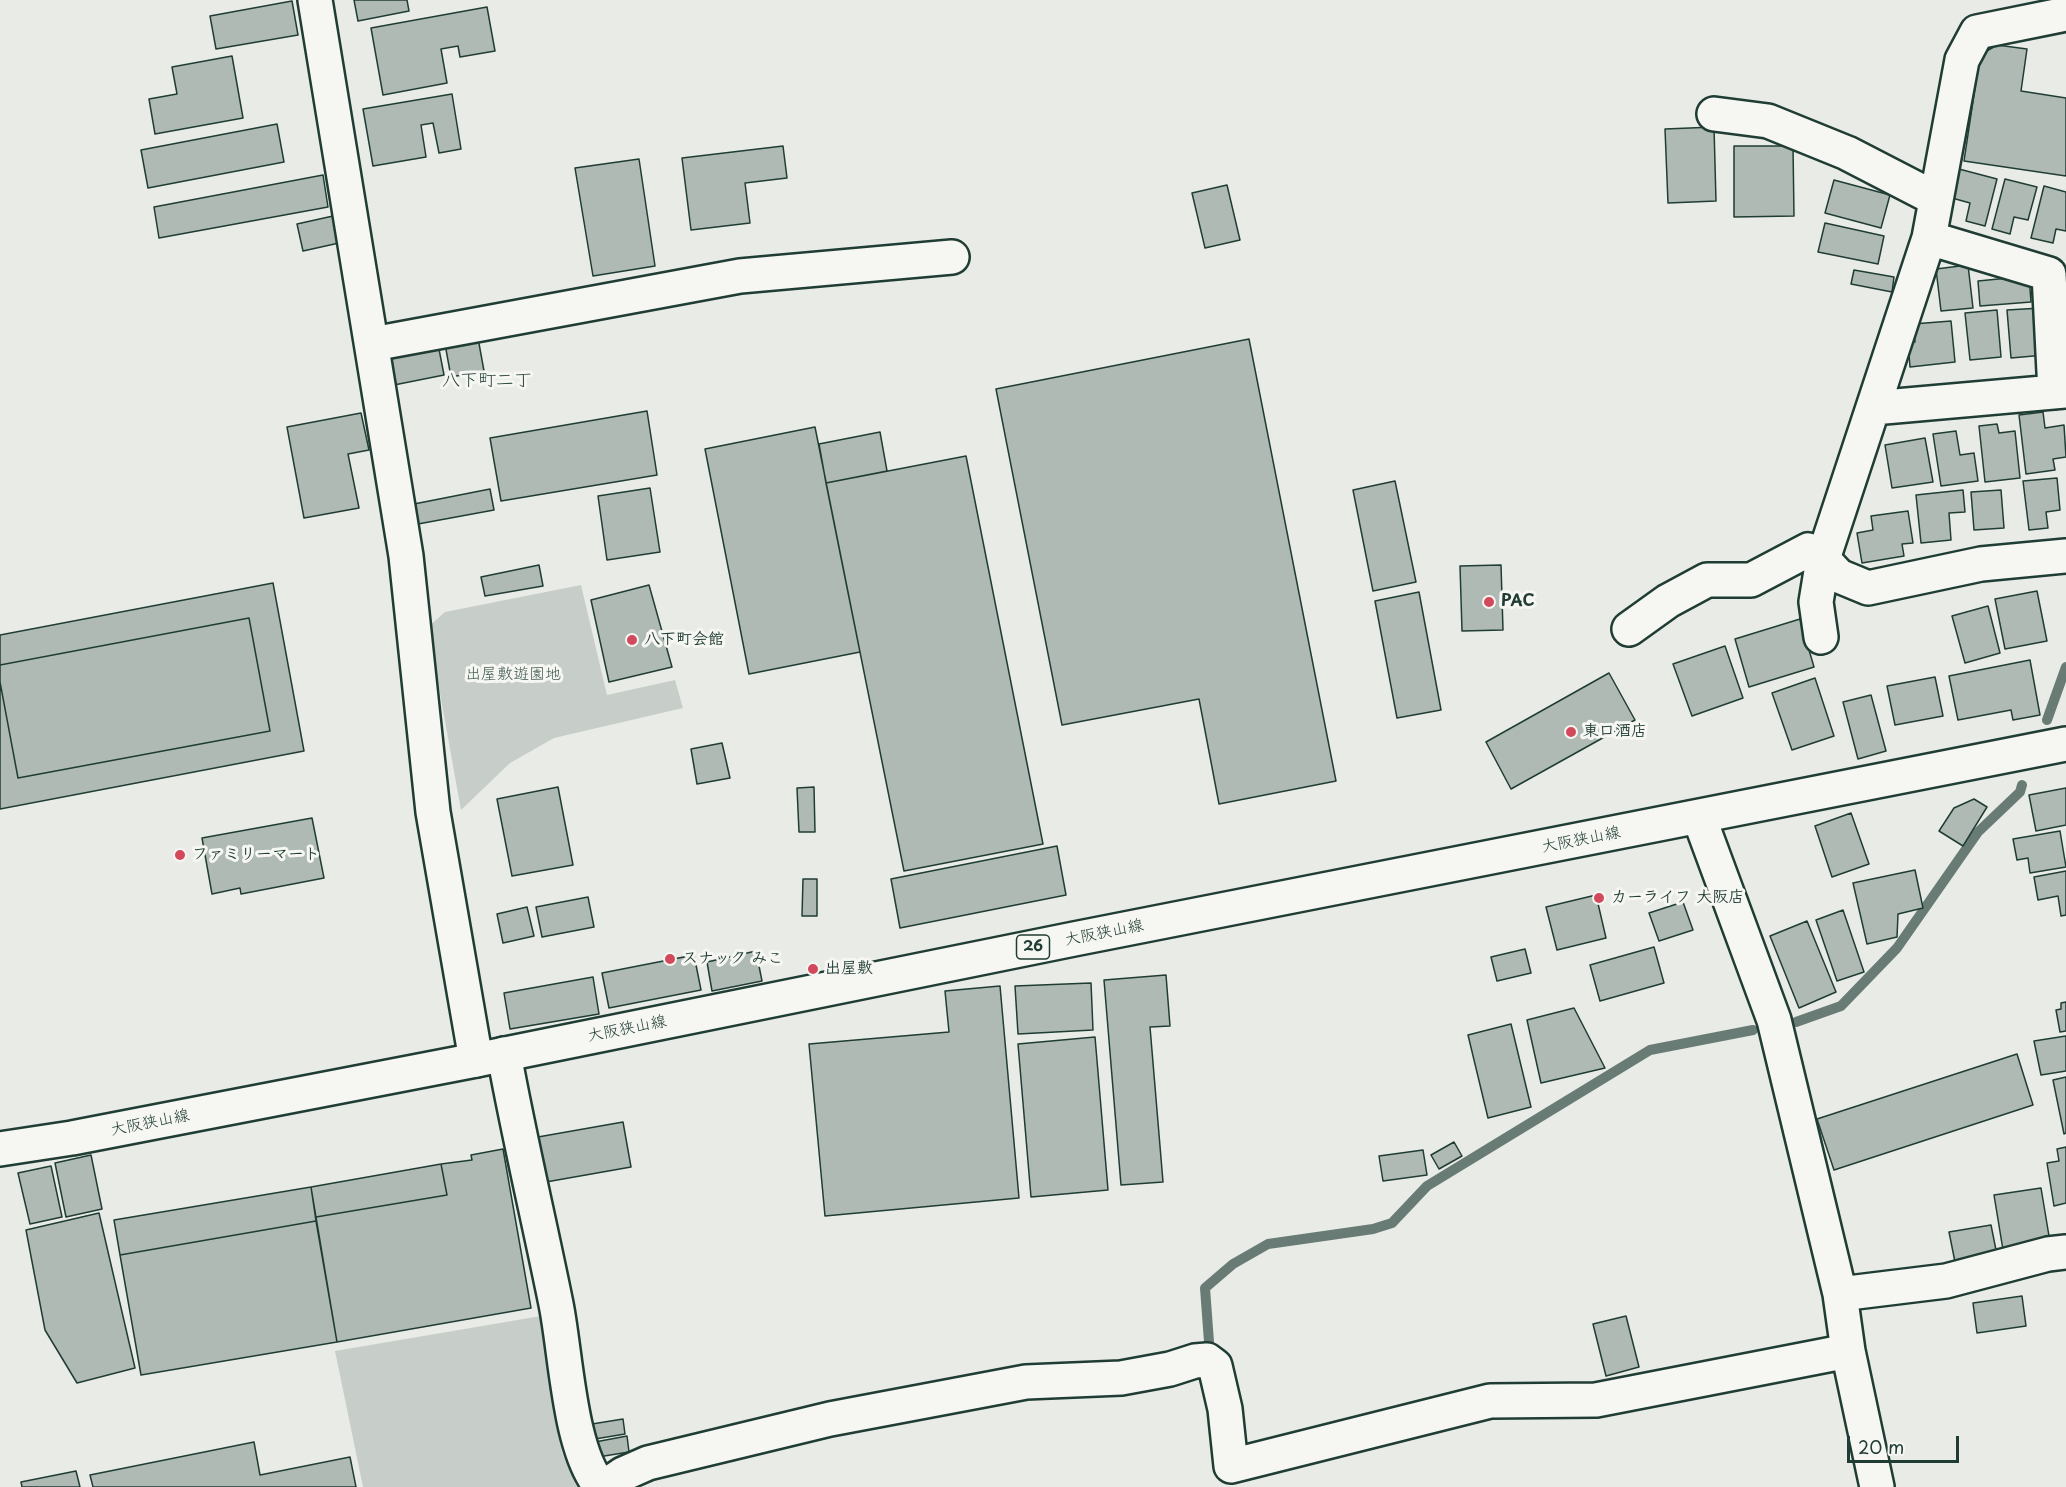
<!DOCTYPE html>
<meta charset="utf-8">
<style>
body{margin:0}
#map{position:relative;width:2066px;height:1487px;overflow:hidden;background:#e9ebe7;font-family:"Playpen Sans",sans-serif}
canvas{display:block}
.scale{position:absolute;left:1847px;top:1436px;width:112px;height:27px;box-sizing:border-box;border:3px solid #1f3d34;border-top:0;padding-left:8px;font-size:18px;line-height:21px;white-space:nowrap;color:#1f3d34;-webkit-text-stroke:4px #f6f6f2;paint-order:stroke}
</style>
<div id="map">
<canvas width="2066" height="1487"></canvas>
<div class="scale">20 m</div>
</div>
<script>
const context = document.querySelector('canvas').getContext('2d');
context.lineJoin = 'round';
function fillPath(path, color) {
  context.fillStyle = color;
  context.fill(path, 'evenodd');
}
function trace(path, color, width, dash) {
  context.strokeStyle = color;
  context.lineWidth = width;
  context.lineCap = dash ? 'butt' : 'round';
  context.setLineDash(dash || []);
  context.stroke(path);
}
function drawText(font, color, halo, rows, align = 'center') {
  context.font = font + ' "Playpen Sans","Klee One",sans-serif';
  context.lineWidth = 6;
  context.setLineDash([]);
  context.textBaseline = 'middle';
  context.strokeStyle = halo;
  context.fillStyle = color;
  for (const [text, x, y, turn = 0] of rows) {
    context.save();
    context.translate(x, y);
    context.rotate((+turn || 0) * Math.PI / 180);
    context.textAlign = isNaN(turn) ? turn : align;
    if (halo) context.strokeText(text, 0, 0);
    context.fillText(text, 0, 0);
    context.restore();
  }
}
const green = new Path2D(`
 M581,585L607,695L675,680L683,708L554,738L510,763L461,810L428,627L445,612Z
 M541,1316L562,1453L577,1487H363L335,1351Z`);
const stream = new Path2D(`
 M2047,720L2066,667
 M1796,1022L1841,1006L1897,948L1978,832L2020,792L2022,785
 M1205,1354L1209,1342L1205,1288L1233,1264L1268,1244L1373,1229L1392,1223L1427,1186L1650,1050L1753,1030`);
const building = new Path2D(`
 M354,0H407L409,11L358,21Z
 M292,1L298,35L216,49L210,16Z
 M487,7L495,51L460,57L458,46L441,49L447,83L383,95L371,28Z
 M1997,45L2027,49L2021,91L2066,98V176L1964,161L1980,55Z
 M232,56L243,118L155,134L149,99L177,94L172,67Z
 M452,94L461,149L439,153L433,123L421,125L426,157L373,166L363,109Z
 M277,124L284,162L148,188L141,150Z
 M1714,127L1716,201L1668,203L1665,129Z
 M783,146L787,178L745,183L750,223L691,230L682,158Z
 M1734,146H1793L1794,216L1734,217Z
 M639,159L655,266L593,276L575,168Z
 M1959,169L1997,179L1985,226L1966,221L1970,203L1952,198Z
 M323,175L328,207L159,238L154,207Z
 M2005,179L2037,187L2028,220L2014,217L2010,234L1992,229Z
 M1834,180L1890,195L1881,228L1825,213Z
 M1227,185L1240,240L1205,248L1192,193Z
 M2044,186L2066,192V231L2056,229L2053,243L2031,238Z
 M333,216L339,243L303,251L297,224Z
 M1825,223L1884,236L1878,264L1818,252Z
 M1968,265L1973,308L1941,311L1936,269Z
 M1854,270L1894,277L1892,292L1851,284Z
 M2029,276L2031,302L1980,306L1978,281Z
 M2041,308L2045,355L2011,358L2007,310Z
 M1997,310L2001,357L1970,360L1965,313Z
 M1951,321L1955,362L1910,367L1908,342H1915L1913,324Z
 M478,338L484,371L451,377L445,344Z
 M1249,339L1336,781L1219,804L1199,699L1062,725L996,389Z
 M438,344L444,375L394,385L388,354Z
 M647,411L657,475L501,501L490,438Z
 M2043,412L2045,428L2064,425L2066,457L2053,459L2055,470L2026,474L2019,415Z
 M361,413L369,450L348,454L359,508L304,518L287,427Z
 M1997,424L1999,433L2015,431L2020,478L1985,482L1979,426Z
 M815,427L860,652L749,674L705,449Z
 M1956,431L1960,455L1974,453L1978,481L1941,486L1933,434Z
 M880,432L887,471L826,483L819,444Z
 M1925,438L1933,482L1892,488L1885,445Z
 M966,456L1043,844L904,871L826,483Z
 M2057,478L2060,510L2046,512L2048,528L2029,530L2023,481Z
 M1395,481L1416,582L1373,591L1353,490Z
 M650,488L660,552L607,560L598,496Z
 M490,489L494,510L418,524L414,504Z
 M1963,490L1965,512L1949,513L1951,540L1921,543L1916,495Z
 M2001,490L2004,528L1974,530L1971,492Z
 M1908,511L1913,543L1902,544L1904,556L1862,563L1857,533L1873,530L1871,516Z
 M539,565L543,586L485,596L481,577Z
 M1501,565L1503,630L1462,631L1460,566Z
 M273,583L304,751L0,809V682L18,778L270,731L249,618L0,665V635Z
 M649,585L672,667L609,682L591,600Z
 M2037,591L2047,641L2005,649L1995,599Z
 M1419,592L1441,710L1397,718L1375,601Z
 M1988,606L2000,653L1965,663L1952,616Z
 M249,618L270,731L18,778L0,682V665Z
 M1800,619L1814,667L1749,687L1735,639Z
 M1725,646L1743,698L1692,716L1673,664Z
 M2030,660L2040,715L2013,720L2011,710L1958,720L1949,676Z
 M1609,673L1635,720L1511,789L1486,742Z
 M1935,677L1943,716L1895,725L1887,686Z
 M1815,678L1834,736L1792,750L1772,693Z
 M1871,695L1886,751L1858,759L1843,702Z
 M722,743L730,778L697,784L691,749Z
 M558,787L573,865L512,876L497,799Z
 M814,787L815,832H799L797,788Z
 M2066,788V825L2036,831L2029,795Z
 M1974,799L1987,807L1963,846L1939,831L1954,808Z
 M1851,813L1869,864L1832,877L1815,826Z
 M312,818L324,878L241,894L240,888L212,894L202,838Z
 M2060,831L2066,867L2030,873L2028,858L2017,860L2013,839Z
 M1057,846L1066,895L900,928L891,879Z
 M1915,870L1923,908L1898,914L1897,937L1867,944L1853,883Z
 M2066,871V915L2061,916L2058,896L2038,900L2034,877Z
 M803,879H817V916H802Z
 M1596,895L1606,938L1557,950L1546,907Z
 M588,897L594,927L542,937L536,907Z
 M1683,902L1693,930L1659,941L1649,913Z
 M527,907L534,936L503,943L497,914Z
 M1843,910L1864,972L1837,981L1816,920Z
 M1807,921L1836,992L1799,1008L1770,936Z
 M1654,947L1664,983L1600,1001L1590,965Z
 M1525,949L1531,973L1497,981L1491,957Z
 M756,951L762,981L712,991L707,962Z
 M694,955L701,990L609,1008L602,973Z
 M1166,975L1170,1026L1150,1027L1163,1182L1121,1185L1104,980Z
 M593,977L599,1014L510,1029L504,993Z
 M1091,983L1093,1030L1018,1034L1015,986Z
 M1000,986L1019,1198L825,1216L809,1044L949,1032L945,991Z
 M2066,1002V1031L2060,1032L2056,1010L2061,1009V1003Z
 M1574,1008L1605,1068L1541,1083L1527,1020Z
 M1511,1024L1531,1107L1488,1118L1468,1035Z
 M2066,1036V1071L2041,1075L2034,1041Z
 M1095,1037L1108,1190L1031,1197L1018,1044Z
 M2017,1054L2033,1105L1834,1170L1817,1119Z
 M2066,1077V1133L2064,1134L2053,1080Z
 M623,1122L631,1167L546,1182L538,1137Z
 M1454,1142L1462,1156L1439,1169L1431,1155Z
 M2066,1147V1203L2054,1206L2047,1163L2059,1161L2057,1149Z
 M503,1149L531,1308L337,1342L316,1217L447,1195L441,1164L472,1160L471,1155Z
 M1423,1150L1427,1175L1383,1181L1379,1156Z
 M91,1155L102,1209L66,1217L55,1163Z
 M441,1164L447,1195L316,1217L311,1187Z
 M51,1166L62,1217L30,1224L18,1173Z
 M311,1187L316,1221L120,1255L114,1220Z
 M2041,1188L2050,1242L2003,1250L1994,1195Z
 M99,1213L135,1368L77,1383L45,1330L26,1230Z
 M316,1221L337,1342L141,1375L120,1255Z
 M1991,1225L1997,1255L1955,1262L1949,1232Z
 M2022,1296L2026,1326L1977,1333L1973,1303Z
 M1626,1316L1639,1367L1606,1376L1593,1324Z
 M623,1419L625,1434L595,1439L592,1424Z
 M627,1436L629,1452L598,1457L595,1442Z
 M254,1442L260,1475L350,1457L356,1487H93L90,1475Z
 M76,1471L80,1487H22L21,1482Z`);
const minor = new Path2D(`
 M315,0L406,556L433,812L476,1060
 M1714,114L1768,121L1847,153L1936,199
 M1929,238L2049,274L2055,392
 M373,344L740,276L952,257
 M1873,408L2066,391
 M1629,629L1668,601L1707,580H1751L1808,550L1823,559L1839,576L1868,588L1981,564L2066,556
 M1821,637L1816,602L1823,559L1929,238L1962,60L1977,32L2066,14
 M1699,817L1774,1020L1840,1294L1848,1351L1877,1487
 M504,1054C519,1137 539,1220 556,1304C566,1353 569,1451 601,1487
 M1840,1294L1946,1281L2048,1254L2066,1252
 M604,1487L623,1474L648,1463L830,1419L1026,1382L1121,1378L1170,1369L1195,1361L1207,1360L1215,1366L1225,1409L1231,1466L1490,1401L1596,1400L1848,1351`);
const major = new Path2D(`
 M0,1149L72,1138L476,1060L1074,939L2066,744`);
const markers = [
 [1489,602,6,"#d1495b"],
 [632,640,6,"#d1495b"],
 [1571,732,6,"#d1495b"],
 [180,855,6,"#d1495b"],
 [1599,898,6,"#d1495b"],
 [670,959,6,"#d1495b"],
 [813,969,6,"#d1495b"]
];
const shields = [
 [1033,947,33]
];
const shieldNames = [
 ["26",1033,947]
];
const poiNames = [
 ["PAC",1501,602],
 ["八下町会館",644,640],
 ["東口酒店",1583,732],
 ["ファミリーマート",192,855],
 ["カーライフ 大阪店",1611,898],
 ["スナック みこ",682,959],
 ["出屋敷",825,969]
];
const parkNames = [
 ["出屋敷遊園地",513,675]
];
const streetNames = [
 ["大阪狭山線",1581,840,-11],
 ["大阪狭山線",1104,933,-11],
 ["大阪狭山線",627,1029,-11],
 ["大阪狭山線",150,1123,-11]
];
const neighbourhoodNames = [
 ["八下町二丁",487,381]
];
fillPath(green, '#c7cec9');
trace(stream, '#687c75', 10);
fillPath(building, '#b0bab5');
trace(building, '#1f3d34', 1.5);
trace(minor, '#1f3d34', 38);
trace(major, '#1f3d34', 38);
trace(minor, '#f6f6f2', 33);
trace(major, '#f6f6f2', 33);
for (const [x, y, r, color] of markers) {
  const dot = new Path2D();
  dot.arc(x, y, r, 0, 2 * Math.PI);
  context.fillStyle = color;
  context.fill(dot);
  trace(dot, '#f6f6f2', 2);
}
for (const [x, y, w] of shields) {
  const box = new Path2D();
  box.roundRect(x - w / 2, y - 12, w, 24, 4.5);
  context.fillStyle = '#f6f6f2';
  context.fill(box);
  trace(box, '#1f3d34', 1.5);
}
drawText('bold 15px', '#1f3d34', null, shieldNames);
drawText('bold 16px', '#1f3d34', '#f6f6f2', poiNames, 'left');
drawText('16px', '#415a52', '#f6f6f2', parkNames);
drawText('16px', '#1f3d34', '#f6f6f2', streetNames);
drawText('18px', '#1f3d34', '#f6f6f2', neighbourhoodNames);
</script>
